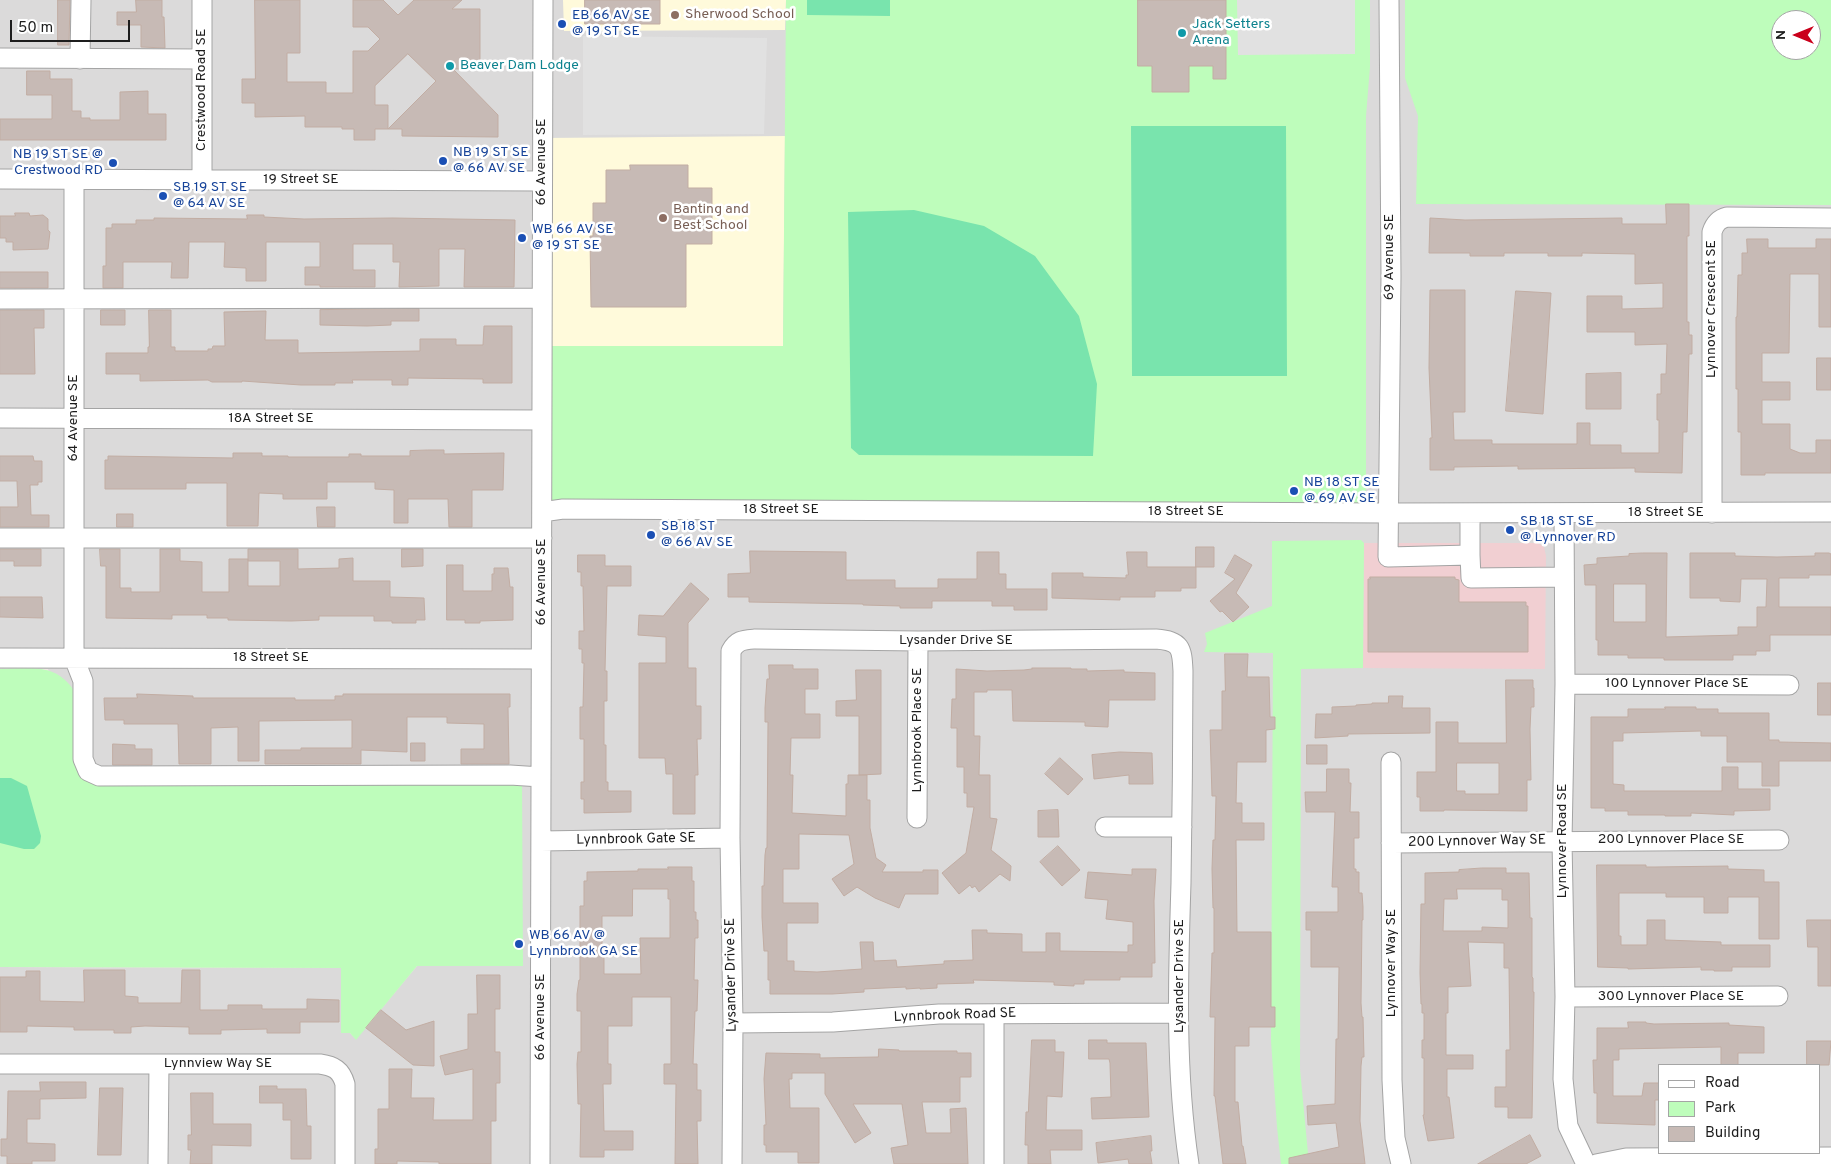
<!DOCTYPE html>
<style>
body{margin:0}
#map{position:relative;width:1831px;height:1164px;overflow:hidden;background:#efe9e2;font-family:Overpass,sans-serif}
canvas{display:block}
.legend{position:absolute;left:1658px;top:1064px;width:162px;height:90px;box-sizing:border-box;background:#fff;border:1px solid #a5a5a5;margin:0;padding:6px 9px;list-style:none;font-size:15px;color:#1d1d1d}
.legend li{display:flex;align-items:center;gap:10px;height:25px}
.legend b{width:25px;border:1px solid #a5a5a5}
.north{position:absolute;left:1771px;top:10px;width:50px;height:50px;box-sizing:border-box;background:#fff;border:1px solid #a5a5a5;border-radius:50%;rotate:270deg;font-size:14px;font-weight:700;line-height:20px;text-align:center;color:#1d1d1d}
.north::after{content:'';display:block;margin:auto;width:18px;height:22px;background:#ca001b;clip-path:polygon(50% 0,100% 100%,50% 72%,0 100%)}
.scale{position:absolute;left:10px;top:20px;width:120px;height:22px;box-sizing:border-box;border:2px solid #1d1d1d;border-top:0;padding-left:6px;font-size:15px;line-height:18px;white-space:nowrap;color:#1d1d1d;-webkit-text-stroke:4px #fff;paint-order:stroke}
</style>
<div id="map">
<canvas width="1831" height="1164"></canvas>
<ul class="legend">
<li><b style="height:6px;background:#fff"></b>Road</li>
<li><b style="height:14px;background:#befdbb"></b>Park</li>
<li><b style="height:14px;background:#c7bab5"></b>Building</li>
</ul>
<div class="north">N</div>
<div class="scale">50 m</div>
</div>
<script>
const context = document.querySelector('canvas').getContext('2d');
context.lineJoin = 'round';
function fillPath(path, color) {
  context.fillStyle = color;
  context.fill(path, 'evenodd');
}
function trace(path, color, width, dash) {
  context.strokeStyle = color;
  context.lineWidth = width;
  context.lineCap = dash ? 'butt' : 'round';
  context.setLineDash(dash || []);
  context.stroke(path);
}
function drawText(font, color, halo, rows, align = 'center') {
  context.font = font + ' Overpass,sans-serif';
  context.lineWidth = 5;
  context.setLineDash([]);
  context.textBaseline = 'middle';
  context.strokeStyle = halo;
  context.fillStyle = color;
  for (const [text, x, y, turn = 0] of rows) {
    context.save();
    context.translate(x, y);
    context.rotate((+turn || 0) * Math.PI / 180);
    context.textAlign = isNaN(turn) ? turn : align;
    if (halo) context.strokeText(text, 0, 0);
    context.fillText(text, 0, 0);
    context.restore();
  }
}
const residential = new Path2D(`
 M0,0H1831V1164H0V967L342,968L341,1033H350L356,1039L417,966H523L85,774L48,669H0ZM1781,20H1811V50H1781ZM1660,1065H1820V1153H1660Z`);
const commercial = new Path2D(`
 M1364,543H1538L1544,547L1546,556L1545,669L1363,668Z`);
const education = new Path2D(`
 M563,0H786L785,30L564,31Z
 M785,136L783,347L542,346V138Z`);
const park = new Path2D(`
 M786,0H1370V67L1366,116V492L1360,513L542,512V346H783Z
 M1405,0H1831V205L1416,204L1418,116L1405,78ZM1781,20H1811V50H1781Z
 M1361,540L1364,543L1363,668L1301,669L1300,1069L1309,1164H1281L1277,1127L1271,1041L1273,653L1204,652L1207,644L1205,633L1272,606V541Z
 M0,669C31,669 56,662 75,692L85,774L522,776L523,966H417L356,1040L350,1033H341V968L0,967Z`);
const pitch = new Path2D(`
 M807,0H890V16L807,15Z
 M1131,126H1286L1287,376H1132Z
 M914,210L984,226L1035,256L1079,316L1097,384L1093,456L859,455L851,448L848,212Z
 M0,778H11L27,786L41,836L40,843L34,849H24L0,843Z`);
const parking = new Path2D(`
 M1237,0H1355V54L1238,55Z
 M583,36L767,38L764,134L583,135Z`);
const building = new Path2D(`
 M58,0H70L69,45H58Z
 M136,0H162V17H164L165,48L141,47V25H117V12H136Z
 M255,0H300V53H287V82H326V93H353V51H368L380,39L368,27H353V0H383L398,15L414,0H462L452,9H480V69H453L498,115V137L402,136V129H375V140H354V129H342V127H305V116L255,117V103H242V79H255ZM408,54L436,81L388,129V105H375V86Z
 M585,0H660V24H585Z
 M1138,0H1226V79H1213V66H1189V92H1152V66H1138Z
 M27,71H50V79H72V111H81V118H90V120H120V92L148,91V114H166V140H0V119H52V95H27Z
 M630,165H688V188H712V244H686V307H591L590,236H593V203H606V170H630Z
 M1666,204H1689V236H1687V322H1689V335H1692V354H1689L1687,432H1683L1682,473L1635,472V468L1518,469V466L1454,467V470H1430V438H1432L1429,368L1430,290H1465V412H1453L1454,440H1492V444H1577V423H1590V445H1621V453H1659V420H1657V394H1661V374H1666L1667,344L1635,345V332H1587V296H1622V309L1663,308V283L1635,284V254L1582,253V256H1548V253H1504V256H1470V253H1429L1430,218L1465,220L1622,218V224H1666Z
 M15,213H29L30,216L43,215L48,219V230L50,232L48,249L13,250V242H6V238H0V216H15Z
 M247,215H264V217L304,219L393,218L515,220L514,287H464L465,249H439V286L399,287L400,262H393V244H353V270H375V287H320V285H305V267H320V242H266V281H246V268L224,267L225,242H189L188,278H171L172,262H123V288H103V266H106V228H112V224H136V220H154V218L247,219Z
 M1747,239H1768V248H1816V239H1831V327H1819V274H1790L1789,353H1762V382H1790V400H1762V424H1790V449L1800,453H1816V440H1831V473H1765V475H1741V432H1738V389H1736V317H1737L1738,275H1742V253H1747Z
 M0,272H48V288H0Z
 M1516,291L1551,293L1543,414L1506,411Z
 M419,309V321H391V325L367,326L320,325V310Z
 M0,310H44V328H34L35,374H0Z
 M101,310H125V325H101Z
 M149,310H171V347H175V351H208V349H212L213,346H225L224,312L266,311L265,340H298V353L420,351V339H456V345H483L484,326H512V383H483V379L408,378V385H392V380H352L353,383H335V385H301L242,381V382H212L208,380L140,381V374H106V353H148V347H149Z
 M1817,358H1831V390H1817Z
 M1621,373V409H1586V374Z
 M428,450H444V454L504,453L503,490H472V527H449L448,499H408V523H394V490L375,489V482H327V499H283V494L259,493L258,526H227V483H186V489H105V460H108V456L233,458V453H262V456H288V457H349V454H361V456H410V451Z
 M0,456H33L34,461H42V482H38V485H30L31,515H49V527H0V507H18L17,481H0Z
 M317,507H335V527H318Z
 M117,514H133V527H117Z
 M1196,547H1214V567H1196Z
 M0,549H41V566H14V561H0Z
 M100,549H120V588H131V592H160V549H180V561L202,562V592H229V559H248V586H280V561H248V549H298V569L339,568V559L353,558V581H390V597L424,598L425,620H416V623H392V621H374V616H319V620L291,621L228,620V618H207V615H172V619L106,618V566H101Z
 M402,549H423V566L402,567Z
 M750,551L846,552V580H895V588H938V579H977V552H999V574H1006V589H1047V610H1014V606H992V601H932V608H900V606L863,605V604L749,602V597H728V574L750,573Z
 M1127,552H1147V567H1196V588H1181V591H1155V597H1120V600L1052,598V573H1083V577L1126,578V575H1128Z
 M1643,553H1667L1666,637L1738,635V627H1757V607H1766L1767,579H1741L1740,602L1720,601V598H1690V553H1735V556L1777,557L1815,556V553H1829L1831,554V575H1809V578H1779V607H1831V635H1770V651H1756V655H1733V660H1664V658H1628V655H1598V640H1596V585H1585L1584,565L1597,564V558L1629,556V554ZM1614,584H1646V622H1614Z
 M578,555H605V566H631V586H607L605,671H607V701H604V745H606V782H608V791H631V812L584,813V799H581V782H584V739H580V707H583L584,663H582V649H579V631H584L583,586H581V572H578Z
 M1235,555L1252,565L1236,593L1249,607L1233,622L1222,611L1220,612L1210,601L1235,579L1225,573Z
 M447,565H463V591H492V574H494V568H508L510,587H513V620L480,621V623H465V620H447Z
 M1370,577H1455V579L1459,580V602H1526V606H1528V652H1368V579H1370Z
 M691,583L709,599L688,623V668H696V706H701V739H697L698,775H695V814H673V774H666L665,758H639V663H666V637L638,635L639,615L663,616Z
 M0,597H42L43,618L0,617Z
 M1225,654H1248L1247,677H1269L1270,715V717H1275V729L1266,730V762H1237L1236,803H1242V823H1264V840H1236L1237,932H1271V1007H1275V1027H1249V1046H1235V1102H1238L1242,1146H1243L1246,1164H1223L1215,1096H1214L1215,1017H1210L1212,953H1214V908H1213L1212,869L1213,840H1215L1216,796H1212L1210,730H1222V691H1225Z
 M769,665H793V669H818V689H805V714H820V738H791L790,775H793L792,813L846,816V784H848V775H867V800H870V828L876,858L886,865L882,872H923V870H938V894H905L899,908L875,898L857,887L844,896L832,879L854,864L849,835L799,834V869H783V903H818V923H787V961H794V971L817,972L862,969L860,942H873L874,961L896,960L897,967L944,964V961L973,960L972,930H987V933L1022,934V952H1046V933H1060V951L1128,952V945H1133V922L1106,919L1108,900L1085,898L1088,872L1132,875V869H1156L1154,901L1155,963H1152V977H1120V980H1084V984H1074V986L1054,985V982L973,980L974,983L937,984V988L920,989V988L906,989V987L864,989V992L832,994H770V980H768V951H764L762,917V886H764L765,855L766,848H767L768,722H765V708L767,679H769Z
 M1032,668H1071V669H1087V671L1124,670V672L1155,673V700H1109L1108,727L1085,726V722L1013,721L1012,690H987V692H974V736H980L979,775H990V818L997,819L991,850L1011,866L1010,881L1000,874L979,892L975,886L972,888L970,885L959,894L942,873L966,853L974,807H967V793H964V767H957V728H951L952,699H956V669L987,671L1024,670L1032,669Z
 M856,670H881V774L859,775V716H836V701L856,700Z
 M1506,680H1533V688H1534V707H1531L1530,729L1531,780H1527V811L1444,810V811H1420V797H1417V772H1436V722H1458V743H1506ZM1457,763H1499V794H1465V791H1457Z
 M1818,683H1831V715H1818Z
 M137,694L193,696V698H295V700H335V696H343V694H510V707H508L509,764H461V749H484V724L447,723V717H407V752L361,750V764H265V750H301V748H352V720L259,721V761H238V727L211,728V764H179L178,724H124V720H105L104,698H137Z
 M1389,696H1403L1402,708H1430V733L1348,734V736L1315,738L1316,714H1332V707L1356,706V705L1372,704V703H1388Z
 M1665,707H1696V709H1718V713H1769V740H1779V742L1831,743V761H1779V786H1762V762H1727V736H1701V731L1623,733V741H1613V784L1624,785V791H1722V767H1738V789H1770V810L1734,811V815L1691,813V816H1665V815H1628V811H1605V808H1591V717H1628V709H1665Z
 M411,743H425V761H411Z
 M113,744L135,745V749H152V765H113Z
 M1307,745H1327V764H1307Z
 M1120,752L1152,753L1153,784H1129V775L1094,779L1092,755Z
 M1060,758L1083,779L1068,795L1045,774Z
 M1327,769H1349V783H1351L1350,812H1359V838H1354V869H1356V872H1359V893H1362L1363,907V920H1362L1361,1003L1362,1017H1363L1364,1057H1362L1361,1066L1360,1121L1365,1164H1289V1158L1339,1147L1336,1123L1308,1125L1307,1106L1335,1104L1336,1039H1338L1339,967H1311V930H1306V912H1338V887H1332L1335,812H1306L1305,792H1326Z
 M1058,810L1059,837H1038V811Z
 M1058,846L1080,870L1062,886L1040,862Z
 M1597,865H1646V867H1655L1728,866V869L1764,870V882H1779V939H1759V897H1728V913H1704V897H1666V893H1619V936H1621V945H1647V920H1665V940L1721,942V945H1770V967H1732V971H1714V970H1701V967L1628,969V968L1598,967Z
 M668,867H692V881H694V912H696V920H698V938H695L694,980H698L697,1011H695L693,1064H697V1090H701V1121H697L698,1164H675L676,1084H664V1064H671V997H632V1026H608V1064H611V1084H603L604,1131H633V1150H604V1157H580L581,1104H578L577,1064L578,1052H581V1011H577V994L579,980H580V906H584V881H587V872L638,871V869H668ZM633,889H668V899H670V938H640L641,974H604V946H602V916H632Z
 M1482,868H1506V873H1529L1530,918H1532V977L1533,978V992H1534L1532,1118H1508V1107H1495V1087H1506V1050H1510L1509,968H1504V943L1468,942L1471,986L1448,987V1013H1446V1055H1473V1069H1447V1097H1449L1454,1138L1428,1141L1423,1115H1424V1058H1422V1040H1424V1013H1422V1004H1421L1420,973L1421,904H1425V873L1459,872V870ZM1457,889H1502V900H1508V928L1482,927V931H1443L1444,899H1457Z
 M1807,920H1831V986H1818V947H1808Z
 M84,970H125V996L138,997V1003H181L182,970H200V1010H228V1005H262V1009H307V999L339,1000V1022H300V1033H267V1029L221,1030V1034H189V1027L145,1026L131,1027V1033H114V1030H74V1027L27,1026V1032H0V977H26V971H40V1001L84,1002Z
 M477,975H500V1009H495V1052H500V1083H496V1121H491V1164H439V1162L397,1161V1164H375V1149H378V1109H389V1069H412L411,1098H434L433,1120H473V1069L445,1075L440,1056L468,1049V1014H477Z
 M381,1010L406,1030L434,1021V1066L413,1065L366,1028Z
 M1628,1022H1646V1023L1654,1024L1729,1023V1025L1764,1027V1053H1738V1065H1721V1047L1619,1049V1060H1613V1096H1642L1644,1083H1660V1100H1655V1125L1597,1123V1093H1594L1593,1060H1597V1028H1628Z
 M1032,1040H1055V1052H1064L1062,1097L1047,1096L1046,1130H1082V1150H1050L1051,1164H1028V1145H1025L1026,1112H1028Z
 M1089,1040H1107V1043H1146L1149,1117L1092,1119L1091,1098L1111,1097L1110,1063L1109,1059H1089Z
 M1807,1041H1831L1829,1065H1807Z
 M879,1049L899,1050V1051H957V1053H971V1077H960V1102H922L926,1133H951L950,1109L966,1108L968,1164H894L891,1148L908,1145L902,1104H853L871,1133L855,1143L825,1094V1073H792V1079H789L790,1108H819V1163H798V1152H766V1145H764V1125H766L764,1079L766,1053L820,1054V1058L878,1057Z
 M40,1082H86V1098L40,1099V1119H27V1143L55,1144V1161H32V1164H7V1156H1V1139H7L8,1091H40Z
 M260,1086H277V1089H306L307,1126H311V1159H291V1120H283V1103H260Z
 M100,1088H123L121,1155H98Z
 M191,1093H213V1124H251V1146L212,1145V1164H190L191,1150H188V1135H191Z
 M1530,1135L1541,1156L1526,1164H1478Z
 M1151,1136L1152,1151H1150L1152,1164H1129L1128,1159L1098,1163L1096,1143Z`);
const minor = new Path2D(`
 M1389,0L1391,276L1388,557L1470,555L1471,578L1564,577
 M0,58L201,59
 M80,59L81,0
 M0,179L542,181
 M74,179V658L83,681V759L88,771L99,776L510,775L541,777
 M202,180V0
 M0,299L542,298
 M0,418L542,420
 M542,512L563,509L1388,513L1831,512
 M1470,513V555
 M1712,513V232C1715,223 1719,219 1727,217L1831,218
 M1564,514L1565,684L1562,841L1565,997L1563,1079L1568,1126L1586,1164
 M0,538H542
 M0,658L541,659
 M1565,684L1789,685
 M1391,762L1392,1080L1395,1138L1401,1164
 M917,818L918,641
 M1105,827H1182
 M541,841L730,838
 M1391,843L1779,840
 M1565,997L1778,996
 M733,1023L833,1022L939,1014L1178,1013
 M0,1064H320C334,1066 341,1070 345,1084V1164
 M158,1164L159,1064
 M540,1164L543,0
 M732,1164L733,1023L730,838L731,651C737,640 743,640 755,639L918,641L1156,639C1181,641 1182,648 1183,671C1183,742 1182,812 1181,883C1178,977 1175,1071 1189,1164
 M994,1164V1014
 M1596,1164L1626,1158L1831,1157`);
const markers = [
 [675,15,5,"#8d6e63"],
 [562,24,5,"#1a4fb4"],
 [1182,33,5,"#0f9aa8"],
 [450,66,5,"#0f9aa8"],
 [443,161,5,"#1a4fb4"],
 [113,163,5,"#1a4fb4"],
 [163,196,5,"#1a4fb4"],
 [663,218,5,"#8d6e63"],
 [522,238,5,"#1a4fb4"],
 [1294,491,5,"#1a4fb4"],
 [1510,530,5,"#1a4fb4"],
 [651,535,5,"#1a4fb4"],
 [519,944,5,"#1a4fb4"]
];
const educationNames = [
 ["Sherwood School",685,15],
 ["Banting and",673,210],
 ["Best School",673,226]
];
const transitNames = [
 ["EB 66 AV SE",572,16],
 ["@ 19 ST SE",572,32],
 ["NB 19 ST SE",453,153],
 ["@ 66 AV SE",453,169],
 ["NB 19 ST SE @",103,155,"right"],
 ["Crestwood RD",103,171,"right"],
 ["SB 19 ST SE",173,188],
 ["@ 64 AV SE",173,204],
 ["WB 66 AV SE",532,230],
 ["@ 19 ST SE",532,246],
 ["NB 18 ST SE",1304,483],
 ["@ 69 AV SE",1304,499],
 ["SB 18 ST SE",1520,522],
 ["@ Lynnover RD",1520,538],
 ["SB 18 ST",661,527],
 ["@ 66 AV SE",661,543],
 ["WB 66 AV @",529,936],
 ["Lynnbrook GA SE",529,952]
];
const cultureNames = [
 ["Jack Setters",1192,25],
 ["Arena",1192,41],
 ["Beaver Dam Lodge",460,66]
];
const streetNames = [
 ["Crestwood Road SE",202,90,-90],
 ["66 Avenue SE",542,162,-90],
 ["19 Street SE",301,180],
 ["69 Avenue SE",1390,257,-90],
 ["Lynnover Crescent SE",1712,309,-90],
 ["64 Avenue SE",74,418,-90],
 ["18A Street SE",271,419],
 ["18 Street SE",781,510],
 ["18 Street SE",1186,512],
 ["18 Street SE",1666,513],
 ["66 Avenue SE",542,582,-90],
 ["Lysander Drive SE",956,641],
 ["18 Street SE",271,658],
 ["100 Lynnover Place SE",1677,684],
 ["Lynnbrook Place SE",918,730,-90],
 ["Lynnbrook Gate SE",636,840,-1],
 ["200 Lynnover Place SE",1671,840],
 ["Lynnover Road SE",1563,841,-90],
 ["200 Lynnover Way SE",1477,842,-1],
 ["Lynnover Way SE",1392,963,-90],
 ["Lysander Drive SE",732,975,-91],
 ["Lysander Drive SE",1180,976,-90],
 ["300 Lynnover Place SE",1671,997],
 ["Lynnbrook Road SE",955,1016,-2],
 ["66 Avenue SE",541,1017,-90],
 ["Lynnview Way SE",218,1064]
];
fillPath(residential, '#dbdada');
fillPath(commercial, '#f1cfd2');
fillPath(education, '#fffadb');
fillPath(park, '#befdbb');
fillPath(pitch, '#79e4ad');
fillPath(parking, '#e1e1e1');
fillPath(building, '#c7bab5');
trace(building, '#c2ada3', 1);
trace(minor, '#a4a4a4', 21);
trace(minor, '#fff', 19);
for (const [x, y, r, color] of markers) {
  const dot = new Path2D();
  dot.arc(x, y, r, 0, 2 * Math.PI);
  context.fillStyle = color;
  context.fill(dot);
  trace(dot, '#fff', 2);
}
drawText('14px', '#785e54', '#fff', educationNames, 'left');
drawText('14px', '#164399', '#fff', transitNames, 'left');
drawText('14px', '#0d838f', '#fff', cultureNames, 'left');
drawText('14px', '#1d1d1d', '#fff', streetNames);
</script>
